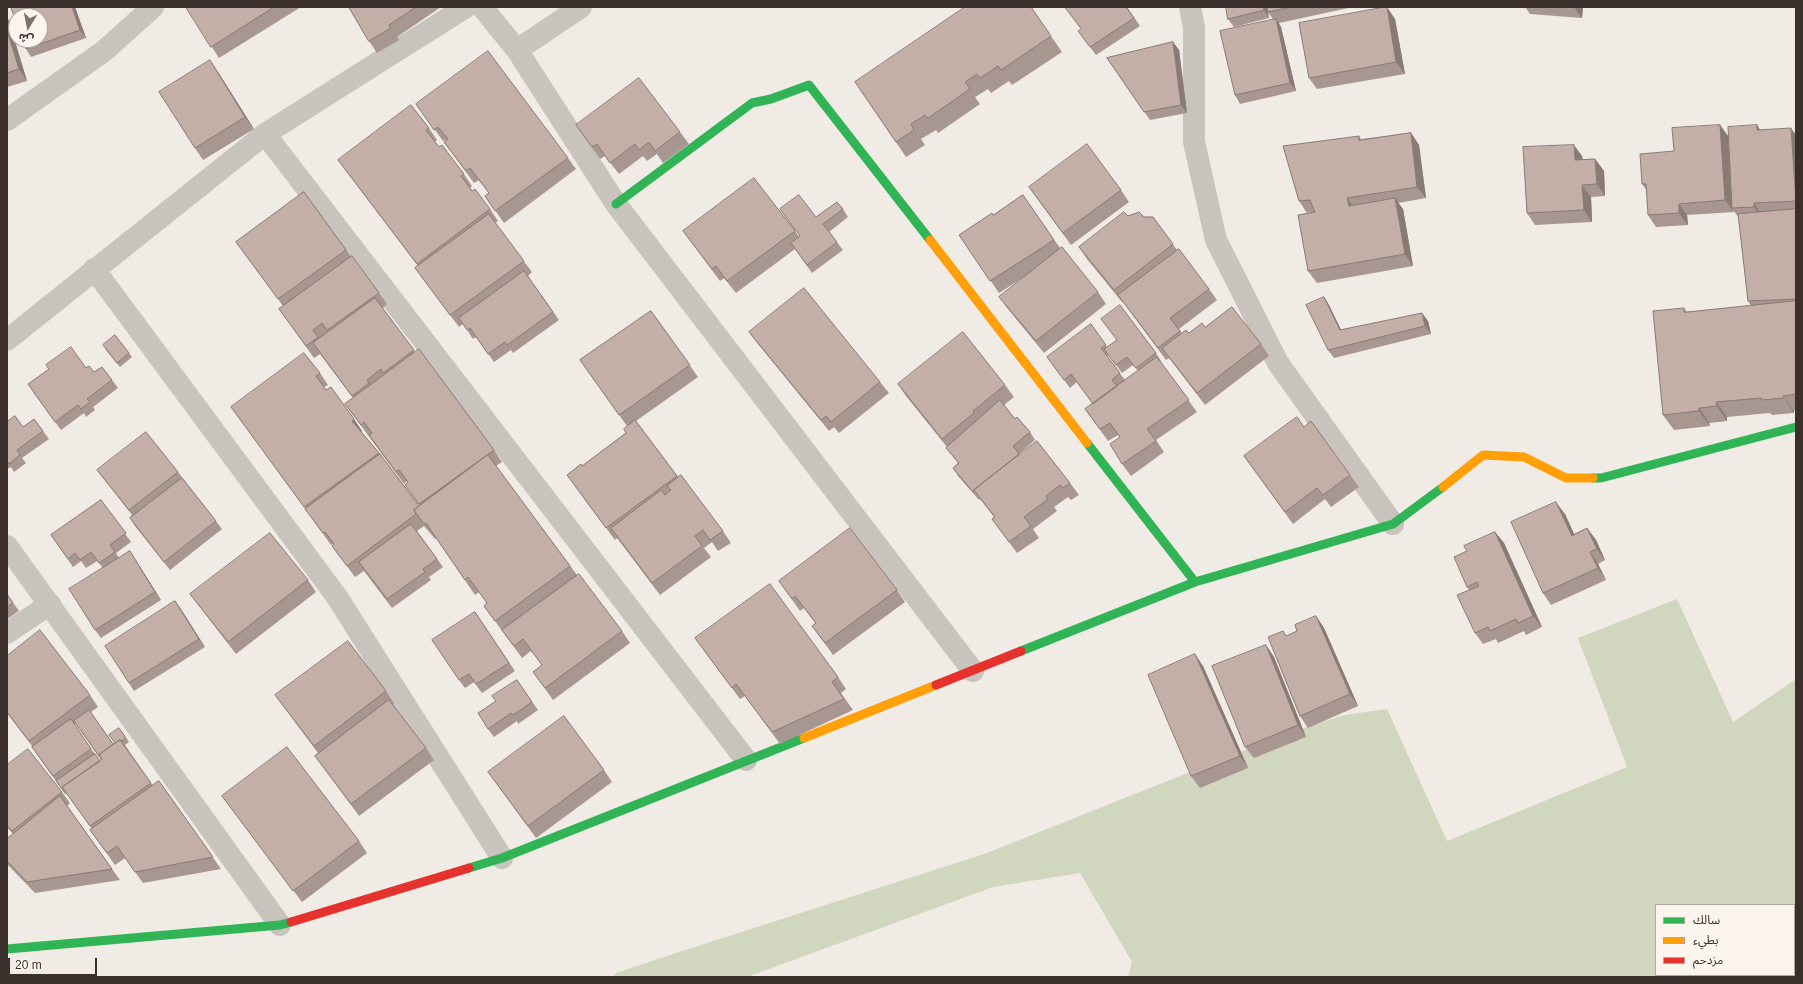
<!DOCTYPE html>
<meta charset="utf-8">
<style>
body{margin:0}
#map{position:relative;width:1803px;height:984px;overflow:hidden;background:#f0ebe5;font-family:Arial,"Noto Sans Arabic",sans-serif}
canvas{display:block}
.frame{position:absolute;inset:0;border:8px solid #3b302b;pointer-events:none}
.legend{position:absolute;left:1655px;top:904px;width:140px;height:72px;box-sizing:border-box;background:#fbf5ee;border:1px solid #aea6a0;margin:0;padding:5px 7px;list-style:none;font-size:12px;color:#3b302b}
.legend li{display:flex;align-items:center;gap:8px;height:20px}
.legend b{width:20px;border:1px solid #aea6a0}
.north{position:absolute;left:8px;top:8px;width:40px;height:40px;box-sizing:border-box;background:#fbf5ee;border:1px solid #aea6a0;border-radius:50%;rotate:190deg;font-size:11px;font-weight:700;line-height:16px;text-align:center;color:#3b302b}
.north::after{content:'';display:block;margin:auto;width:14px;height:18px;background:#7a716c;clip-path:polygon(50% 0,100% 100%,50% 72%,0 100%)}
.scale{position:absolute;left:8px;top:958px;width:89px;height:18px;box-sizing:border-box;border:2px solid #3b302b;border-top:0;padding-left:5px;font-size:12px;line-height:14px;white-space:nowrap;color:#3b302b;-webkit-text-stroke:3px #fbf5ee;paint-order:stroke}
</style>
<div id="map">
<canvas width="1803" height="984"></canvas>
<div class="frame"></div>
<ul class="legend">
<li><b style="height:5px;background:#30b455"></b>سالك</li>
<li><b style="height:5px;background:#ff9f0a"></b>بطيء</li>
<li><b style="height:5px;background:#e5322d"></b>مزدحم</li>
</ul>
<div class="north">ش</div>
<div class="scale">20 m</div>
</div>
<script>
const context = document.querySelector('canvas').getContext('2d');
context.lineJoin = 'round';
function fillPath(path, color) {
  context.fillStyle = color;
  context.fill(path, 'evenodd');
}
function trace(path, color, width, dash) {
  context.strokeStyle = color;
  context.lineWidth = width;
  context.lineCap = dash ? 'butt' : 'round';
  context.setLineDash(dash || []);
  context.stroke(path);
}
const green = new Path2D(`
 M1677,599L1733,722L1796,679V977H1128L1132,962L1080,873L993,887L747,977H613L616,973L667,956L984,854L1288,733L1344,715L1387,709L1447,841L1627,767L1578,638ZM1656,905H1794V975H1656Z`);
const street = new Path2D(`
 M482,7L517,50L616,204L973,671
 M1190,7L1194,27V142L1216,240L1278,363L1393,524
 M517,50L581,7
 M7,120L104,51L153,7
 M265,134L746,760
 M94,269L337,597L502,858
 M7,340L265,134L466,7
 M7,546L280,925
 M7,633L50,604`);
const fast = new Path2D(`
 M616,204L752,103L771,99L809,85L930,240
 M1087,443L1195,582
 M1593,478H1601L1796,427
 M1021,651L1195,582L1393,524L1443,487
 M469,868L502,858L804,738
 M7,949L280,925L291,922
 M1789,977L1792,975`);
const slow = new Path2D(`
 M930,240L1087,443
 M1443,487L1483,455L1524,457L1566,478H1593
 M804,738L936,685`);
const jam = new Path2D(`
 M936,685L1021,651
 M291,922L469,868`);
const wall = new Path2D(`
 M75,7L86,38L31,57L26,49Z
 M186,7H301L219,58Z
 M349,7H441L397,37L399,40L377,53L369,41Z
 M1031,7L1062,52L1012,85L1009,81L991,93L988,89L975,97L980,104L938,133L936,130L921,139L925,145L906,157L855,82Z
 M1127,7L1140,26L1096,55L1078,31Z
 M1267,7H1353L1279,23L1281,27L1296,91L1240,104L1235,95L1273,19L1268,12Z
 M1267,7L1269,18L1234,27L1228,19Z
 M1525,7H1583L1582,18L1530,14Z
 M7,15L27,81L7,87Z
 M1395,19L1405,74L1317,89L1309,78Z
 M1173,42L1179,50L1187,113L1150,120L1107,58Z
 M218,72L254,129L203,160L195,148Z
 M416,104L568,158L576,169L504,223L485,196L489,193L479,180L474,183L444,142L447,139L443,141Z
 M576,125L680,132L689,144L663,163L657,154L647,161L643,156L619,174L605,156L600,159Z
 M1720,125L1728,136L1760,130L1796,135V410L1794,411V413L1772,415L1770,413L1727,417V421L1709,423L1710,426L1674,430L1663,415L1684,308L1687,312L1751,306L1748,301L1739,218L1733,210L1734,212L1687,215L1688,225L1656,227L1648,215L1647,191L1642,184L1674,151Z
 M429,128L437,140L435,142L439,147L464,174L472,186L470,188L472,191L490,209L498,221L495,223L532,272L528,276L559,320L513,353L511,350L494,362L476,337L473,339L463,324L459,327L415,268L418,266L338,160Z
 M1411,133L1419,145L1426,198L1398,203L1403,209L1413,266L1317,283L1308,271L1311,212L1307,213L1299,201L1359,136L1361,139Z
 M1582,156L1583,160L1595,159L1604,171L1605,196L1591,197L1592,222L1535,225L1527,213Z
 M1029,187L1121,190L1129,202L1071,245Z
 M304,192L351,257L379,293L387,304L383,308L415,352L494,450L502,462L496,466L577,575L622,631L630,643L553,700L533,672L542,665L531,651L522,658L484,606L487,603L479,592L475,595L436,538L435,539L424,526L417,531L443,567L429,577L431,580L392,608L364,571L355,577L332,546L334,545L333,544L331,545L313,520L305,508L231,407L320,373L328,385L324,387L362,431L361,432L380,454L419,506H420L405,485L408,482L407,481L404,484L345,404L353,398L320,354L314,358L279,309L283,306L236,242Z
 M1023,195L1060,248L1098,292L1106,304L1044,353L1008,309L999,297L1027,275L999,293L959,235L993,215Z
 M843,209L848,217L829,232L843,250L812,273L795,249L736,293L724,278L720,281L683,231H795L799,237L816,217Z
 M1128,216L1153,217L1177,250L1209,289L1217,300L1179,329L1182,333H1189L1205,327L1261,344L1269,356L1205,405L1169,358L1166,360L1123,302H1122L1087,259L1079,247Z
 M1324,297L1329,305L1341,330L1428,321L1431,334L1334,358L1328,350Z
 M651,311L698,377L636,421L678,477L723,531L731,543L718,551L712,542L704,548L711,557L660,595L617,538L615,540L567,475L582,466L626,433L627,426L580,360Z
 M1091,324L1107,347L1156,353L1161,361L1160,362L1197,412L1156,440L1164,452L1131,476L1122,464L1120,437L1118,435L1108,441L1085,409L1093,404L1077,382L1070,388L1053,365ZM1109,355L1122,373L1133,365L1138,371L1125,380L1107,356Z
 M749,332L880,382L889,393L839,433L834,427L829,431L758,344Z
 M105,349L129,353L132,357L120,367Z
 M86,368L94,372L112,380L118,388L93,407L95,410L86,417L84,413L61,430L33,392Z
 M898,384L1005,385L1014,397L1004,405L1015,419L1030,432L1035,440L1019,454L1070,483L1079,495L1071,500L1068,497L1054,507L1057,511L1033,529L1039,538L1017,553L992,519L994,517L980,499L979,500L958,476L953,468L958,463L946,448L947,447L906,396Z
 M34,419L49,439L22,458L26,463L14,472L11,467L7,469V422L23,427Z
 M1304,427L1350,475L1359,487L1331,507L1325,499L1293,524L1244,456Z
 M97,470L178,472L222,529L170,570L135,526L130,518L132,515Z
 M101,500L131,542L116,553L119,558L130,551L161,600L101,638L95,630L103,568L97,561L86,568L81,561L73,567L51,535Z
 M1565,514L1574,534L1587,528L1596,540L1605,560L1598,564L1606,580L1551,605L1543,593Z
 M1495,532L1504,543L1542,627L1526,635L1524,631L1498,643L1496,639L1483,644L1475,633L1469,590L1467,587V551Z
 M308,580L316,592L236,654L199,606L190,594Z
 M779,581L897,590L905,602L833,655L812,626L816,624L804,608L800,611Z
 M7,594L19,611L7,619Z
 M175,601L205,647L134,691L129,683Z
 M475,612L515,671L482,693L474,682L465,688L459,680Z
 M1316,616L1324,628L1358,706L1308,728L1300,716L1287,636L1297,631Z
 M695,638L838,677L846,689L841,693L853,710L780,744L745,696L740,699Z
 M1266,645L1274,657L1306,737L1254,758L1245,747Z
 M7,656L90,695L98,707L91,712L113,744L115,743L119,728L129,742L125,745L153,786L159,781L221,869L143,883L125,858L115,865L90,830L92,829L67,793L65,794L32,747V746L7,713ZM76,724L101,760L100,761L74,725Z
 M1203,666L1248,768L1200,788L1191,776Z
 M517,680L538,710L518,724L517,721L494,737L488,729L496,701Z
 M386,691L394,703L392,705L426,748L434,760L359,816L315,756L318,753L275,695Z
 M7,765L62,792L70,803L67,806L120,880L35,893L7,864V839L13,834L7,827Z
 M604,770L612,782L536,838L488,772Z
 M222,796L359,841L367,853L302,902Z`);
const shadedWall = new Path2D(`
 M72,7H75L86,38L80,30Z
 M1263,7H1267L1269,18L1264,10Z
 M1387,7L1395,19L1405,74L1396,62Z
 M1574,7H1583L1582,18Z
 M7,15L27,81L19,69L7,30Z
 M1276,19L1281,27L1296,91L1290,83Z
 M1173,42L1179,50L1187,113L1181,105Z
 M210,60L218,72L254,129L245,117Z
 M1720,125L1728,136L1732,208L1734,212L1725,200Z
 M1757,125L1765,137L1757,130Z
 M1791,128L1796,135V201Z
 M1411,133L1419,145L1426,198L1417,187Z
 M1574,145L1582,156L1583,172L1575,160Z
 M1595,159L1604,171L1605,196L1597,184Z
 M1582,185L1591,197L1592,222L1584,210Z
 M1347,198L1355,209L1349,206Z
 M1395,198L1403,209L1413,266L1405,254Z
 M1754,203L1762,215V219L1754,207Z
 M1679,204L1687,215L1688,225L1679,213Z
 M1324,297L1329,305L1345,338L1340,330Z
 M1422,313L1428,321L1431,334L1425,326Z
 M1783,396L1794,411V413L1784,398Z
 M1716,402L1727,417V421L1717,406Z
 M1699,408L1709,423L1710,426L1699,411Z
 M354,419L362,431L360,433L352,421Z
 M1556,502L1565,514L1580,547L1572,536Z
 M1587,528L1596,540L1605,560L1597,549Z
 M1495,532L1504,543L1542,627L1533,616Z
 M130,551L135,559L161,600L155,592Z
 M1590,552L1598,564L1606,580L1598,568Z
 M175,601L181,609L205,647L199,639Z
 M1316,616L1324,628L1358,706L1350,694Z
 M1266,645L1274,657L1306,737L1298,725Z
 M1195,654L1203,666L1248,768L1240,756Z`);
const building = new Path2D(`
 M11,7H72L80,30L26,49L23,40H40V16H16V21Z
 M186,7H274L211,47Z
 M349,7H416L389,25L391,28L369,41Z
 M965,7H1031L1051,36L1001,70L998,66L980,78L977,74L965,82L970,89L928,118L925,115L911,124L914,130L896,142L855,82Z
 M1065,7H1126L1134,18L1090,47L1078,31L1081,29Z
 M1226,7H1263L1264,10L1228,19Z
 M1267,7H1291L1268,12Z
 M1387,7L1396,62L1309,78L1299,23Z
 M1276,19L1290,83L1235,95L1220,31Z
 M7,30L19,69L7,73Z
 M1173,42L1181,105L1144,112L1107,58Z
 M488,51L568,158L495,211L485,196L489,193L470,168L466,171L444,142L448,139L438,127L434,130L416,104Z
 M210,60L245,117L195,148L159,92Z
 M639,78L680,132L655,151L649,142L639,150L635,144L610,163L597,144L592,147L576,125Z
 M411,105L429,128L426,130L439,147L442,145L464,174L461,176L472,191L475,189L490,209L417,264L338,160Z
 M1720,125L1725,200L1679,204V213L1648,215L1646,184H1642L1640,154L1674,151L1672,128Z
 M1757,125V130L1791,128L1796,201L1754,203V207L1732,208L1728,127Z
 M1411,133L1417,187L1347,198L1349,206L1395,198L1405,254L1308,271L1298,215L1315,212L1310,200L1299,201L1283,146L1359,136V140Z
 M1087,144L1121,190L1063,233L1029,187Z
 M1574,145L1575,160L1595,159L1597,184L1582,185L1584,210L1527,213L1523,147Z
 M754,178L795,231L727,281L716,266L712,269L683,231Z
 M304,192L346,250L278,299L236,242Z
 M799,195L816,217L837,202L843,209L823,224L837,242L807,265L791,243L800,236L780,209Z
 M1023,195L1054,240L990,281L959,235L992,213L993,215Z
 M1796,209V299L1748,301L1738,214Z
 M1124,212L1128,216L1139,212L1144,217H1153L1173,244L1114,290L1079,247Z
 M489,214L524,261L450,315L415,268Z
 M1062,247L1098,292L1036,341L999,297Z
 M1179,249L1209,289L1170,318L1180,331L1158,348L1118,295Z
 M352,256L379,293L327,330L322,323L313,330L318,337L306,346L279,309Z
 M524,271L553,312L507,345L505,342L488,354L470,328L467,330L459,318Z
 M804,288L880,382L831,422L826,416L821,420L749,332Z
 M1324,297L1340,330L1422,313L1425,326L1328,350L1306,305Z
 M375,298L414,350L383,373L381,369L367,380L369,383L352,396L313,343Z
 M1796,301V394L1783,396L1784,398L1761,400V398L1716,402L1717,406L1699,408V411L1663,415L1653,311L1684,308V312Z
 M1120,305L1156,353L1136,368L1127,357L1116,365L1104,349L1117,340L1101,319Z
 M1232,307L1261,344L1197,393L1162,348L1186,330L1189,333L1202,323L1205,327Z
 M651,311L690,365L619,415L580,360Z
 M1091,324L1106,345L1101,348L1120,373L1112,380L1117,386L1093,404L1071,374L1064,380L1047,357Z
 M963,332L1005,385L973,411L974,413L942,439L898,384Z
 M115,335L129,353L117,363L103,345Z
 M71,347L86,368L89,366L94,372L102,367L112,380L87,399L90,402L81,409L78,405L55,422L28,384L49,369L46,365Z
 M419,349L494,450L419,504L405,485L408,482L399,470L396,472L369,435L372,433L364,422L361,425L345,404Z
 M304,353L320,373L316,376L326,390L331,387L354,419L352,421L379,453L304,507L231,407Z
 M1157,357L1189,400L1147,429L1156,441L1122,464L1110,444L1120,437L1110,423L1100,429L1085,409Z
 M1000,400L1015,419L1017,417L1030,432L1013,446L1019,454L974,490V491L973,492L953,468L959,463L946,448Z
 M15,416L23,427L34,419L43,431L17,450L20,455L9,464L7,461V422Z
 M1297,417L1304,427L1311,421L1350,475L1323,495L1317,488L1285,512L1244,456Z
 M635,420L677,476L606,528L567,475L581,464L582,466L626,433L624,429Z
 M146,432L178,472L129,510L97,470Z
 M1037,441L1070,483L1063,488L1060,485L1046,496L1048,499L1024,517L1031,526L1009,542L992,519L995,517L974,490Z
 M380,454L419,506L414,510L416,514L347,566L332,546L334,544L325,532L323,533L305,509Z
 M488,455L570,566L495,621L484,606L487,603L468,577L465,580L426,523L424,524L414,510Z
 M681,475L723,531L710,540L703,530L695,536L702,546L652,583L611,528L661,490L665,495L671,490L667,486Z
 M182,478L216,521L164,562L130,518Z
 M101,500L126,533L110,545L115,552L99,563L91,552L80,560L75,553L68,559L51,535Z
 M1556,502L1572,536L1587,528L1597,549L1590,552L1598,568L1543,593L1511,522Z
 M411,524L437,559L423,569L425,572L387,599L359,562Z
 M850,528L897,590L825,643L812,626L816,623L795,596L792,599L779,581Z
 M1495,532L1533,616L1518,623L1516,619L1490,631L1488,627L1475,633L1457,595L1479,586L1477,582L1467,587L1454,557L1467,551L1464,546Z
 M270,533L308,580L228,642L190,594Z
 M130,551L155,592L95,630L69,589Z
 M579,574L622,631L545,688L533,672L542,665L523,639L514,646L502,630Z
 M770,584L838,677L832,682L844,699L772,732L736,684L732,688L695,638Z
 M7,594L13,603L7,607Z
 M175,601L199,639L129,683L105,646Z
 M475,612L509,663L476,684L469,674L459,680L432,640Z
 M1316,616L1350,694L1300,716L1268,637L1283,631L1286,636L1297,631L1295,625Z
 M40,630L90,695L29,741L7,712V656Z
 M348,641L386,691L314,746L275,695Z
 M1266,645L1298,725L1245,747L1212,666Z
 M1195,654L1240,756L1191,776L1148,675Z
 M517,680L532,702L513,715L511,713L488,729L478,713L496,701L492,696Z
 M389,700L426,748L351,804L315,756Z
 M89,710L113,744L99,755V756L74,721Z
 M564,716L604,770L528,826L488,772Z
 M71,719L91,749L53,776L32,747Z
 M119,728L126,738L122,741L120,740L115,743L109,735Z
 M120,740L151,783L90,826L62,787L102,759L99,755Z
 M287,747L359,841L293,891L222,796Z
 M28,749L62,792L12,831L7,826V765Z
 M95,754L100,761L62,787L64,789L63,790L56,781Z
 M159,781L213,857L135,872L117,846L107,853L90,830Z
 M60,796L112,869L27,882L7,861V839Z`);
fillPath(green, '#d1d6bf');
trace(street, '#c9c3be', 22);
trace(fast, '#30b455', 9);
trace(slow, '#ff9f0a', 9);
trace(jam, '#e5322d', 9);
fillPath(wall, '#a89690');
fillPath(shadedWall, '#887a75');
fillPath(building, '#c3afa7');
trace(building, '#887a75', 1);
</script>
